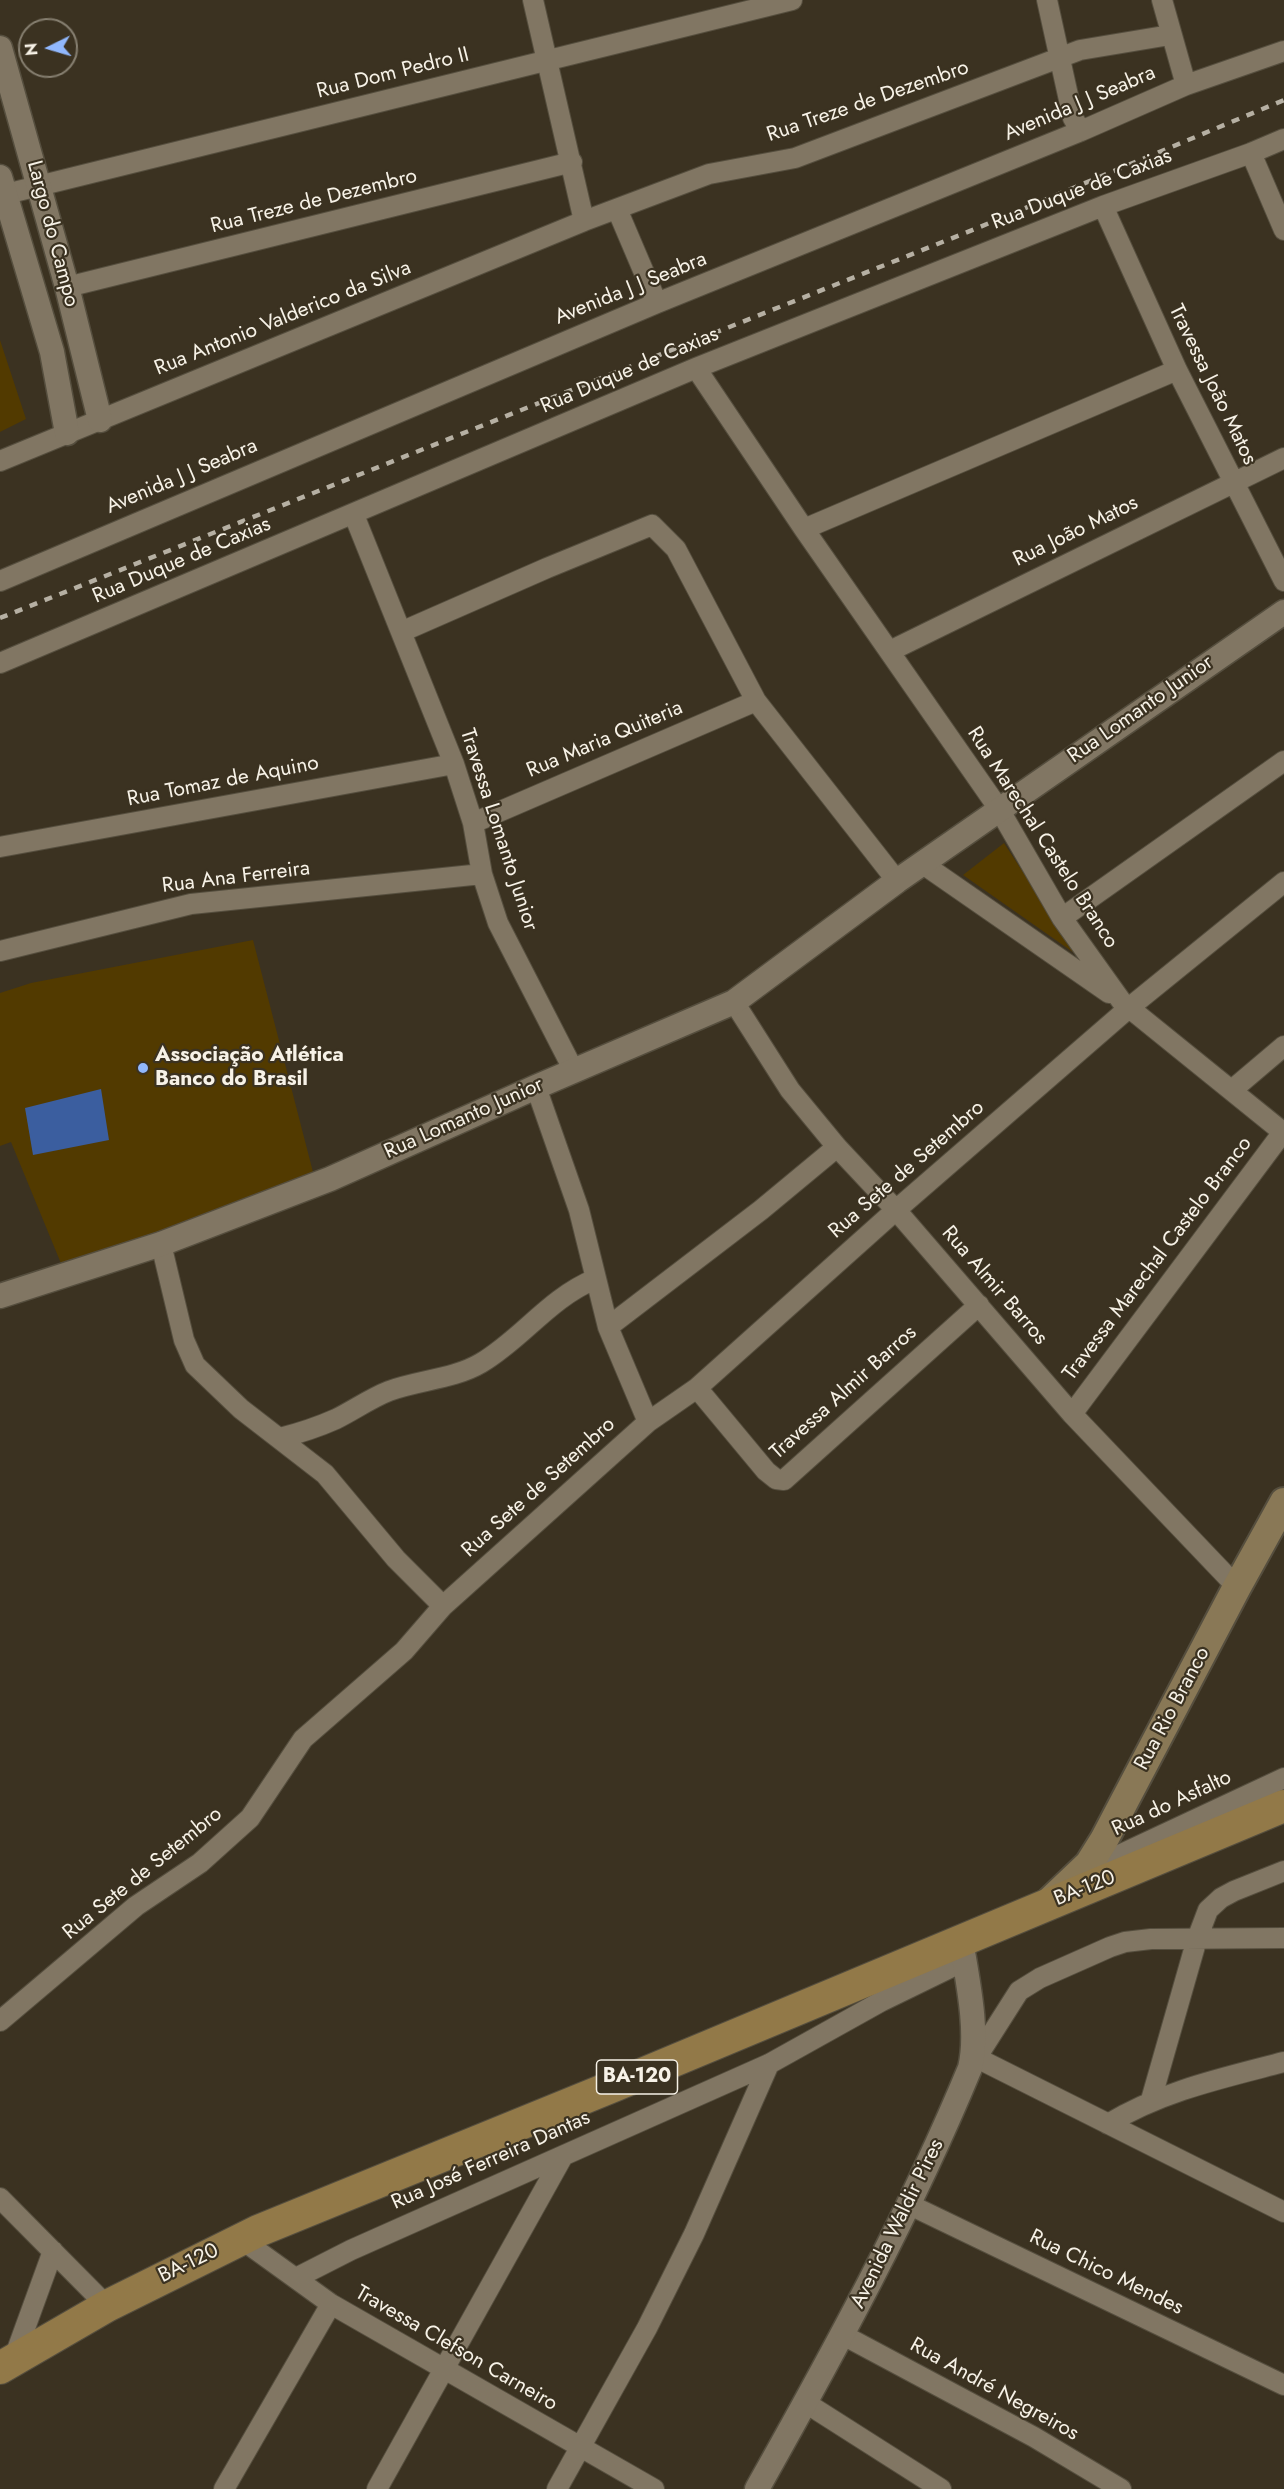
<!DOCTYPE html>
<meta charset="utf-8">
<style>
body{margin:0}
#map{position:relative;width:1284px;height:2489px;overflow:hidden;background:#3b3221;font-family:Jost,sans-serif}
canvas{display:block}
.north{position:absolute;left:18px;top:18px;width:60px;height:60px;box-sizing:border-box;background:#3b3221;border:2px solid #867f70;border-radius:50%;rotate:265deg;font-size:16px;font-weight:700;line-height:24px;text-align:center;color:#f7f2e7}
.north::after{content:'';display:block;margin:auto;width:21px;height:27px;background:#91b8fd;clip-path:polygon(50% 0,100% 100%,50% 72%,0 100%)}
</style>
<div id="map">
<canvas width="1284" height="2489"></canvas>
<div class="north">N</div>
</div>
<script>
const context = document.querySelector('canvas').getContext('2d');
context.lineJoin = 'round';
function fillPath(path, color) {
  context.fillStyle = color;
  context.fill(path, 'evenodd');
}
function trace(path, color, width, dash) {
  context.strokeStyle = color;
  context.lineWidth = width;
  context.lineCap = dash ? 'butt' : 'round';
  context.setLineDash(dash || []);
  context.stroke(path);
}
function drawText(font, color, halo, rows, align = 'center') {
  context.font = font + ' Jost,sans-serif';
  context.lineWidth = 4.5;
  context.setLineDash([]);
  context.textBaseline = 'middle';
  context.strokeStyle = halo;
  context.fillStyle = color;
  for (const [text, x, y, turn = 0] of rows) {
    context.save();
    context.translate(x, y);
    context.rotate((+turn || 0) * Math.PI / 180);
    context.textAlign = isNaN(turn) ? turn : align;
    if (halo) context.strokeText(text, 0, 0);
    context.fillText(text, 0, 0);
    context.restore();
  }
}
const green = new Path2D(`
 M0,340L26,419L0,432Z
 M1004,843L1077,955L963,875Z
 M253,940L313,1172L67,1278L11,1142L0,1146V993L31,983Z`);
const water = new Path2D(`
 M101,1089L109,1140L33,1155L25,1108Z`);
const minor = new Path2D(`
 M533,0L584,221
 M1047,0L1073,118L1081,131
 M1162,0L1186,85
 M1251,153L1284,230
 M6,194L792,0
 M1103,206L1177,370L1284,581
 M617,209L657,303
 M67,287L572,162
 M696,368L804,529L999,809L1062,918L1122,1002L1284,1133
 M0,461L584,221L709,174L795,158L1080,50L1170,35
 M354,515L401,632
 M804,529L1177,370
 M0,581L657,303L1081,131L1186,85L1284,51
 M890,651L1284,458
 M0,663L696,368L1103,206L1251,153L1284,139
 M473,823L756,701
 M0,847L454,764
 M923,864L1109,993
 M1062,918L1284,761
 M0,951L191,904L482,874
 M734,1002L790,1090L837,1147L896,1210L1072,1414L1237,1587
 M574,1071L498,923L482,874L473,823L454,764L401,632L547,568L652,525L676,549L756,701L897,881
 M536,1087L579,1210L608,1327L648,1422
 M1232,1090L1284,1046
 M161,1244L184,1340L195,1365L241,1409L325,1474L396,1559L443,1606
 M608,1327L761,1210L837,1147
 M697,1388L766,1471L776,1479L784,1480L979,1305
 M1072,1414L1283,1132
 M280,1438C300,1433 318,1427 336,1419C354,1410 371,1398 389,1391C419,1380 454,1379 481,1363C523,1338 548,1299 595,1279
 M1085,1871L1284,1778
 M0,2021L136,1906L200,1863L250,1818L303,1739L404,1651L443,1606L648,1422L697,1388L896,1210L1130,1007L1284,882
 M977,2058L1284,2212
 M970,2068L1019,1991L1040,1978L1110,1947L1125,1942L1151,1939L1284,1938
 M1151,2100L1197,1939L1208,1910L1221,1898L1234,1891L1284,1871
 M1108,2124C1162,2091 1223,2078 1284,2062
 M0,2198L107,2306
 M908,2204L1284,2385
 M241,2239L331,2304L654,2489
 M296,2278L351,2250L769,2064L882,2001L964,1961
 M843,2335L1034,2437L1121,2489
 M13,2361L53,2251
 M806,2403L941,2489
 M224,2489L331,2304
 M377,2489L563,2156
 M557,2489L647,2328L694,2234L769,2064`);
const tertiary = new Path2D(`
 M0,48L67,287L100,420
 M0,177L52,352L67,433
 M0,1296L161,1244L330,1179L536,1087L734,1002L897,881L1284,612
 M757,2489C834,2352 910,2213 970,2068C979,2031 967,1978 961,1940`);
const secondary = new Path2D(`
 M1049,1902L1089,1864L1104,1840L1237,1587L1284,1502`);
const primary = new Path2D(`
 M0,2368L107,2306L258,2231L616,2085L1284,1806`);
const rail = new Path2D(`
 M0,618L975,229L1284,100`);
const markers = [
 [143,1068,6,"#91b8fd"]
];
const shields = [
 [637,2077,81]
];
const shieldNames = [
 ["BA-120",637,2077]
];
const streetNames = [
 ["Rua Dom Pedro II",393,74,-14],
 ["Rua Treze de Dezembro",868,102,-19],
 ["Avenida J J Seabra",1080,104,-23],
 ["Rua Duque de Caxias",1082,190,-21],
 ["Rua Treze de Dezembro",314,202,-14],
 ["Largo do Campo",52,234,75],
 ["Avenida J J Seabra",631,289,-22],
 ["Rua Antonio Valderico da Silva",283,319,-22],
 ["Rua Duque de Caxias",630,371,-23],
 ["Travessa João Matos",1212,385,64],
 ["Avenida J J Seabra",182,477,-23],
 ["Rua João Matos",1076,532,-26],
 ["Rua Duque de Caxias",182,561,-23],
 ["Rua Lomanto Junior",1141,710,-35],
 ["Rua Maria Quiteria",605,740,-23],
 ["Rua Tomaz de Aquino",223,782,-11],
 ["Travessa Lomanto Junior",498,830,72],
 ["Rua Marechal Castelo Branco",1042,838,57],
 ["Rua Ana Ferreira",236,878,-7],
 ["Rua Lomanto Junior",464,1119,-24],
 ["Rua Sete de Setembro",907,1170,-41],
 ["Travessa Marechal Castelo Branco",1158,1259,-53],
 ["Rua Almir Barros",994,1286,49],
 ["Travessa Almir Barros",844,1393,-42],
 ["Rua Sete de Setembro",539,1488,-42],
 ["Rua Rio Branco",1173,1709,-62],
 ["Rua do Asfalto",1172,1804,-25],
 ["Rua Sete de Setembro",143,1874,-39],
 ["BA-120",1085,1889,-22],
 ["Rua José Ferreira Dantas",491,2161,-24],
 ["Avenida Waldir Pires",898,2224,-64],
 ["BA-120",189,2264,-26],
 ["Rua Chico Mendes",1106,2273,26],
 ["Travessa Clefson Carneiro",456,2349,30],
 ["Rua André Negreiros",994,2390,29]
];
const poiNames = [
 ["Associação Atlética",155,1056],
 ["Banco do Brasil",155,1080]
];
fillPath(green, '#523a00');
fillPath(water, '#3b5e9f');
trace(minor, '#554e3e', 22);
trace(tertiary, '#554e3e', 27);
trace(secondary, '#554e3e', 32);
trace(primary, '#554e3e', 34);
trace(minor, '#817663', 20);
trace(tertiary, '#817663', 24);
trace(secondary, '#897856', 28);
trace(primary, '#927948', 32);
trace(rail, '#b6b0a3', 4.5, [8, 8]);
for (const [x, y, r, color] of markers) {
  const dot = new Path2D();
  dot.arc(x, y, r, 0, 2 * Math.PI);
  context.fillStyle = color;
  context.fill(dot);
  trace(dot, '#3b3221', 2);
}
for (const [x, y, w] of shields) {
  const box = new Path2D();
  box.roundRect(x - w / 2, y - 17, w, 34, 4.5);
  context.fillStyle = '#3b3221';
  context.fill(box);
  trace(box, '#f7f2e7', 1.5);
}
drawText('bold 20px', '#f7f2e7', null, shieldNames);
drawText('21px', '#f7f2e7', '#3b3221', streetNames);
drawText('bold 21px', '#f7f2e7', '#3b3221', poiNames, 'left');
</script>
